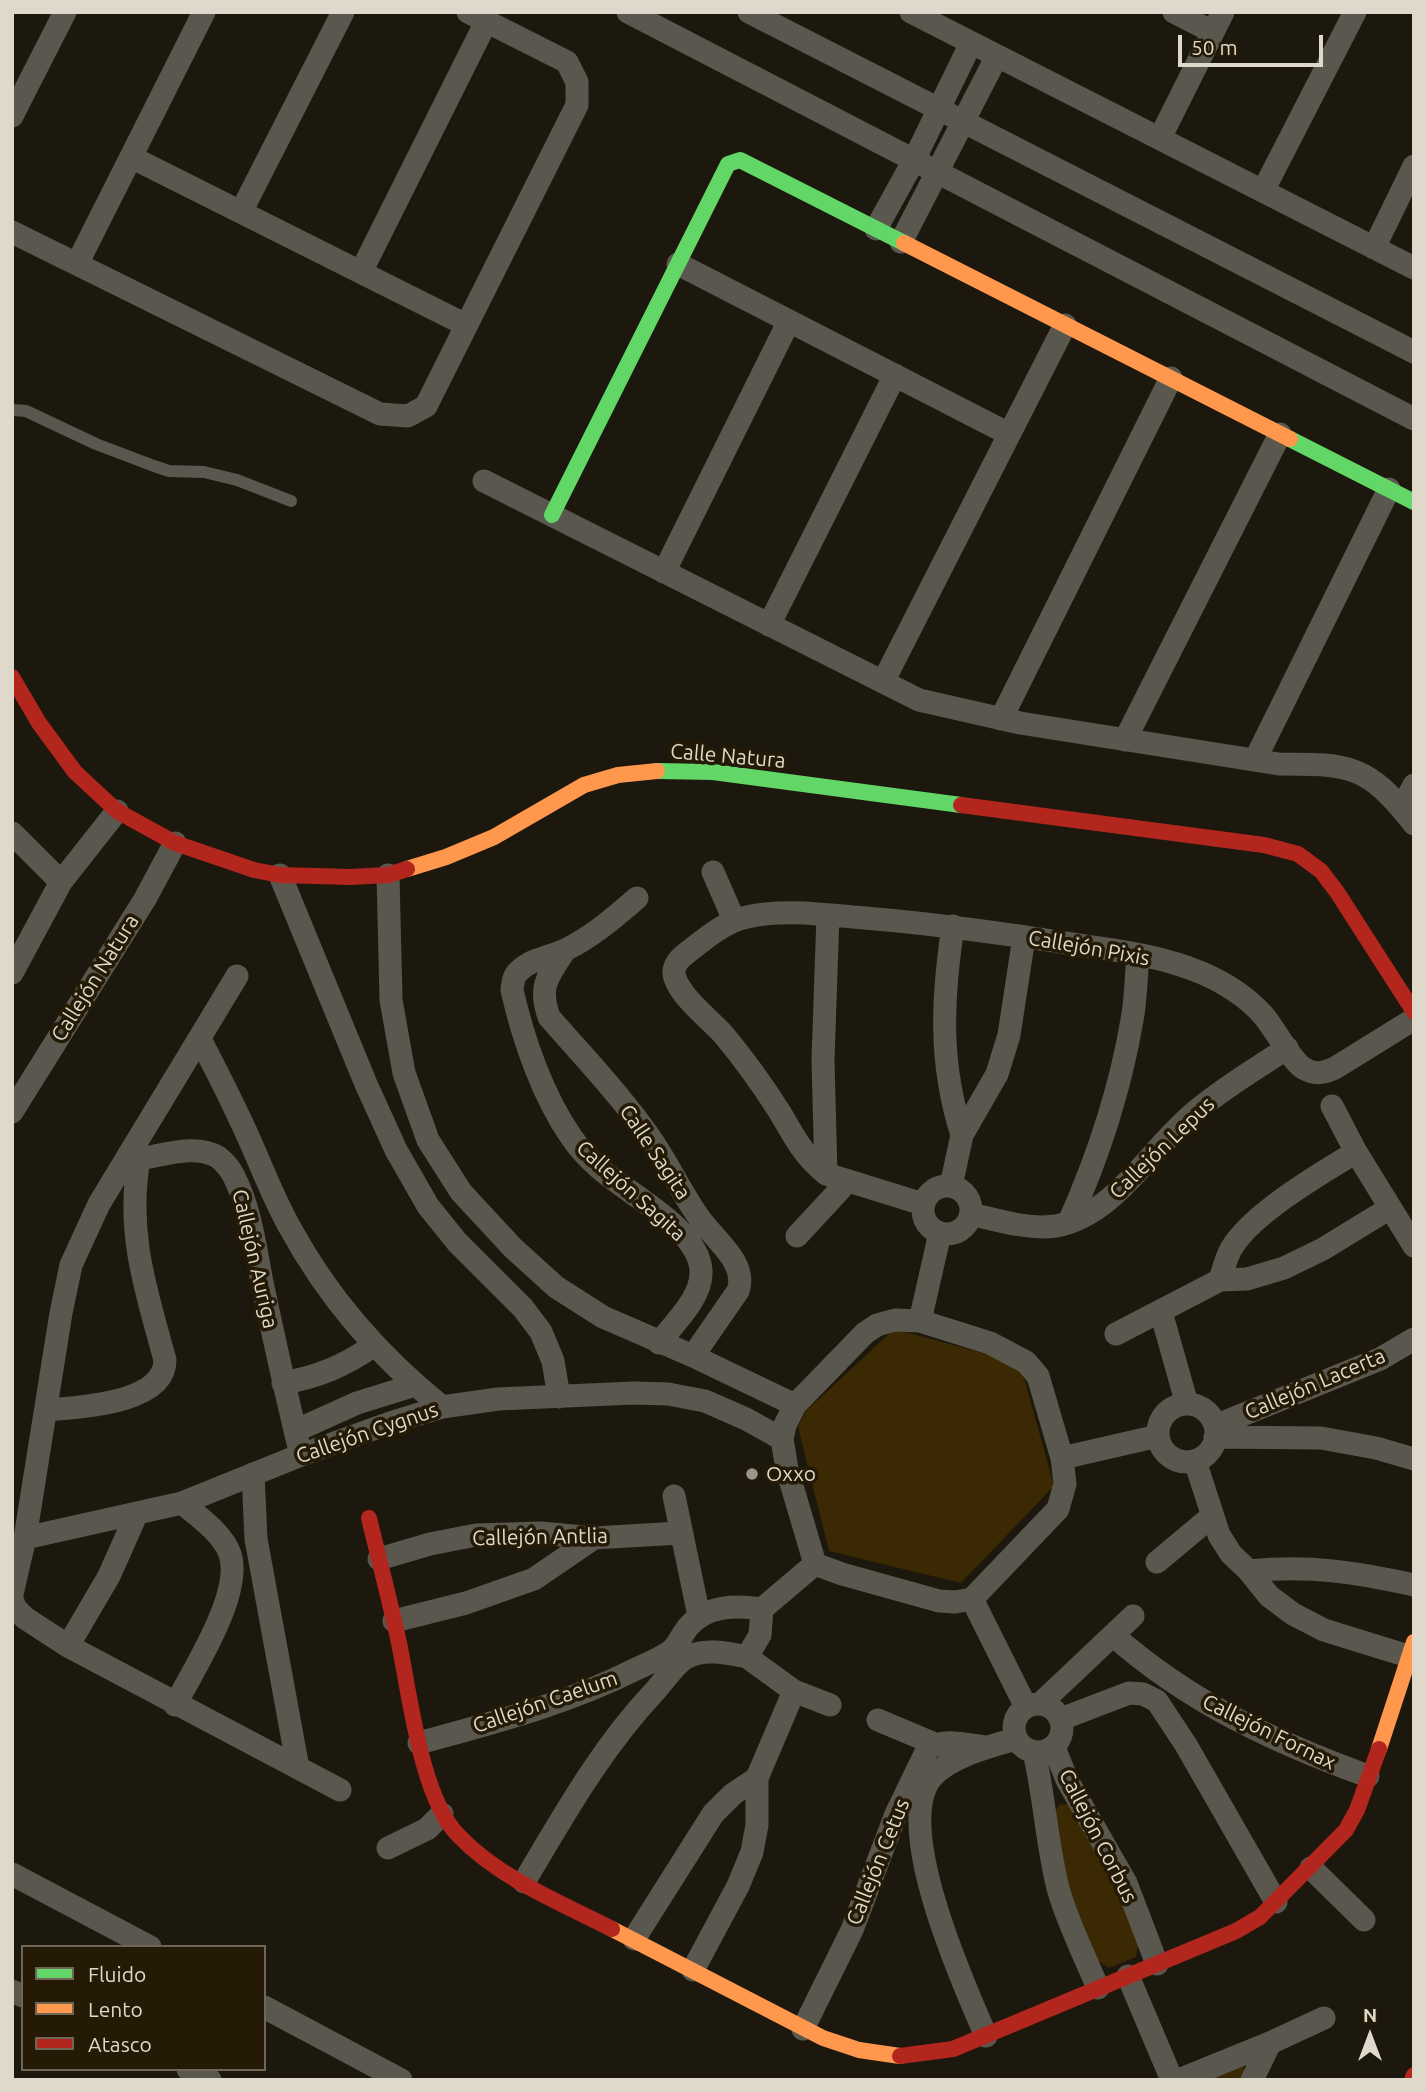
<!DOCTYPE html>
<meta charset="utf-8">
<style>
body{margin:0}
#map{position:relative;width:1426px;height:2092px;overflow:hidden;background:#1d180d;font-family:Ubuntu,sans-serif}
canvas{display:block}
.frame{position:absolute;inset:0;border:14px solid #dfd9cc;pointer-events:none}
.legend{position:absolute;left:21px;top:1945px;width:245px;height:126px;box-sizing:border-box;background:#241a06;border:2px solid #6f6655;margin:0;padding:9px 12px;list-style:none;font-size:21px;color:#dfd9cc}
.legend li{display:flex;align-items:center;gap:14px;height:35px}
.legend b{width:35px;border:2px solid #6f6655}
.north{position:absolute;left:1335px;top:2001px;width:70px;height:70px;-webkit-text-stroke:5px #241a06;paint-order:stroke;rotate:0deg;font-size:19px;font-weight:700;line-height:28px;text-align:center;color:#dfd9cc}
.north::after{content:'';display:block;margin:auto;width:24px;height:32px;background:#dfd9cc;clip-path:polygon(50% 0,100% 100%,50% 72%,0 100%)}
.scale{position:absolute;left:1178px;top:35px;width:145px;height:32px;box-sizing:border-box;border:4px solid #dfd9cc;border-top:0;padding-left:9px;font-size:21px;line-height:24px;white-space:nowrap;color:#dfd9cc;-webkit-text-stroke:5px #241a06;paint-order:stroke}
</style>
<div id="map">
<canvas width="1426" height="2092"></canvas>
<div class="frame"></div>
<ul class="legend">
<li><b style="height:9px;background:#63d668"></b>Fluido</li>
<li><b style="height:9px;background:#ff974d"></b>Lento</li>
<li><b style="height:9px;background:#b3261e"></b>Atasco</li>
</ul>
<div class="north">N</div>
<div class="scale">50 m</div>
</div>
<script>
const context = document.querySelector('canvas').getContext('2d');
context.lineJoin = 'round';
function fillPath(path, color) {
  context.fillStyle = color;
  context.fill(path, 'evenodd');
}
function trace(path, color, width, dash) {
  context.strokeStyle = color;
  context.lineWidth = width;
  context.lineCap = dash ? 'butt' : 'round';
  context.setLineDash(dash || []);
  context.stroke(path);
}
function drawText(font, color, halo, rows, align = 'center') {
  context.font = font + ' Ubuntu,sans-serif';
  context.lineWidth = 7;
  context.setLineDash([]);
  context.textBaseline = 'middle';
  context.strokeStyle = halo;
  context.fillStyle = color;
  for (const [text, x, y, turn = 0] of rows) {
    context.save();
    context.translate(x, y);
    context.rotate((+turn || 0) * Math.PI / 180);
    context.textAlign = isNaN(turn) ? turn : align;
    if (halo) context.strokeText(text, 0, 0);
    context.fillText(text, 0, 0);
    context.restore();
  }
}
const green = new Path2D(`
 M894,1329L1020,1363L1054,1486L961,1583L829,1551L798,1427L805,1412Z
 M1069,1804L1119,1882L1138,1945L1136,1957L1109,1968L1096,1959L1070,1902L1055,1811L1059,1805Z
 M1242,2066L1245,2070L1241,2080H1205Z`);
const lane = new Path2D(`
 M12,410L26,411L96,444L154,466L169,471L204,472L237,480L291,501`);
const street = new Path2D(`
 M628,12L1414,419
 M749,12L1414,352
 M911,12L1414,268
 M1174,12L1213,32
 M12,116L65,12
 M1160,138L1223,12
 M131,157L466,325
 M1263,191L1355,12
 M241,212L343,12
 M876,229L914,160L971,43
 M12,232L380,414L408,416L426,406L577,105V82L567,62L468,12
 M901,242L997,56
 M1374,248L1414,166
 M77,264L204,12
 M678,264L1009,434
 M361,272L486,22
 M484,481L919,700L1020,723L1279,764C1351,764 1368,765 1414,824
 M664,572L789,321
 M769,625L895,375
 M883,682L1065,325
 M1001,719L1171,378
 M1125,740L1280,434
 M1255,760L1389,489
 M1402,808L1414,785
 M12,833L61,882
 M713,872L734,920
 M280,875L366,1084L396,1150L428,1206L457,1242L523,1308L541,1332L553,1361L559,1397
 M388,875L391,1000L404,1073L428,1140L461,1192L513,1248L556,1287L603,1317L693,1356L795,1405
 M637,898C615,917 592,937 565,950C550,957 533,958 520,970C513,976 513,982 512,990C523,1039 543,1097 572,1138C579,1148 588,1158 597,1166C625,1193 698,1227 701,1270C703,1297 674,1323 659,1343
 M828,915L823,1060L826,1174L923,1204
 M953,926C942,1000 939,1063 962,1135
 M565,950C548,976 538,986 549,1017C581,1054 617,1091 646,1132C666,1159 680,1191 700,1219C714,1239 748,1263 738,1291L693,1356
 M12,973L61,882L117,811
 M200,1039C213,1064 226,1089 238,1115C256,1151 269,1190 289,1226C328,1298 378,1355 442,1407
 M1332,1106L1356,1152L1414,1246
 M12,1112L145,899L175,843
 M826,1174C801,1153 795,1137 779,1111C762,1084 743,1058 723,1034C709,1019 681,997 675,978C671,966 680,958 688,952C706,938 724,922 747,917C780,909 819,914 853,917C920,922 986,931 1053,941C1102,949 1156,953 1202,973C1225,983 1246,996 1263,1015C1274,1027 1292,1063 1305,1069C1315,1075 1324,1073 1335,1068L1414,1019
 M951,1186L962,1135L997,1074L1009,1035L1024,937
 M923 1210a24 24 0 1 1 48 0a24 24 0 1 1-48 0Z
 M971,1214C997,1220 1029,1230 1056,1226C1114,1216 1151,1148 1195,1112C1223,1088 1256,1069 1287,1048
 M1069,1222C1098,1157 1120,1091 1132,1020C1136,999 1136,977 1138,955
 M797,1236L847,1182
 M1220,1280C1223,1270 1226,1258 1231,1249C1251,1214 1321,1173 1356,1152
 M1161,1312L1187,1404
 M895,1320L920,1321L990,1343L1026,1362L1038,1376L1062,1458L1065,1484L1058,1509L972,1599L955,1602L939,1601L842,1574L815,1564L787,1469L782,1439L785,1425L795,1405L865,1333L877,1325Z
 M920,1321L940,1233
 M1116,1334L1220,1280L1247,1279L1284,1268L1323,1249L1390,1208
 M283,1383C318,1377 344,1366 373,1346
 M1158 1433a29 29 0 1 1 58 0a29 29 0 1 1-58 0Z
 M46,1410C79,1407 165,1404 165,1360C146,1290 126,1233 139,1159C162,1156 195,1143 218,1157C226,1163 233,1173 237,1183C252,1215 256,1253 263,1287C275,1343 287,1399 301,1455
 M1215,1426L1380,1359L1414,1339
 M295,1431L357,1403L415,1385
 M1215,1437L1321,1438L1376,1448L1414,1459
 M1062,1458L1158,1436
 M1195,1461L1219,1535L1231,1554L1249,1571L1269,1596L1293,1614L1324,1630L1408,1656
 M253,1474L256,1539L298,1768
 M674,1496L699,1616
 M25,1538L182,1503L301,1455L390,1423L442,1407L498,1399L634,1393L668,1394L705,1401L746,1419L782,1439
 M379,1559L430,1544L476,1535L541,1533L594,1538L680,1533
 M1157,1562L1212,1516
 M1249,1571C1310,1565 1355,1572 1414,1585
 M12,1594L25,1538L61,1313L71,1265L99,1204L237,976
 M12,1598L15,1608L25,1618L68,1646L340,1790
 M972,1599L1026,1707
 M394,1621L466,1603L534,1579L594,1538
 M1114,1636C1189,1702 1274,1742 1368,1776
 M68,1646L109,1576L137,1513
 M794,1691L830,1705
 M1014 1728a24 24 0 1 1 48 0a24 24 0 1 1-48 0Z
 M1040,1704L1133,1616
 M175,1705C194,1669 243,1593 230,1554C223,1534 198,1516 182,1503
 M1061,1719L1129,1693L1143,1694L1157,1701L1186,1745L1276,1902
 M878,1720L935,1744
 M419,1743C492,1723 567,1704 636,1669C648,1663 663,1658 673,1649C679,1643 683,1633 688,1627C707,1605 736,1605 762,1609L815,1564
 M1054,1747L1067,1780L1126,1883L1157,1964
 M1034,1752C1045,1799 1047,1847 1059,1892C1069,1925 1085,1957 1098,1988
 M388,1848L427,1829L442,1814
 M1311,1868L1364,1920
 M12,1874L150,1947
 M524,1882C564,1815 601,1748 655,1691C664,1681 673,1667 684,1659C702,1647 729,1653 747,1657
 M634,1939L713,1814L733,1794L757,1778
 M693,1970L738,1886L752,1852L757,1825V1778L794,1691L747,1657L760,1635L762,1609
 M1128,1976L1172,2080
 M12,1991L23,1996
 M264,2007L401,2080
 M803,2029L852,1930L896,1814L927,1750C943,1737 966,1745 985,1747
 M986,2036C964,1985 890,1822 933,1776C952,1756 991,1746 1016,1739
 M188,2069L210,2080
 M1179,2080L1270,2043L1324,2018
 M1252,2080L1270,2043`);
const fast = new Path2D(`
 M1290,439L1414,502
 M552,515L728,164L740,160L904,243
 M657,771L713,772L961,805`);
const slow = new Path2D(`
 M904,243L1290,439
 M407,869L446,857L494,837L584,785L618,775L657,771
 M1379,1749L1414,1642
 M612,1929L823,2038L859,2050L900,2056`);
const jam = new Path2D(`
 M12,677L39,723L75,772L117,811L175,843L254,870L280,875L350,877L388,875L407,869
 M961,805L1264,845L1298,854L1321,871L1337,892L1414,1012
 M369,1518C379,1560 390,1601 399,1643C410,1696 421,1797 458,1835C500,1879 559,1902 612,1929
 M900,2056L953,2049L1236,1931L1260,1917L1346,1830L1357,1810L1379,1749
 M1412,2080L1414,2075`);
const markers = [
 [752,1474,7,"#9b9589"]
];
const streetNames = [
 ["Calle Natura",728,756,5],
 ["Callejón Pixis",1089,948,10],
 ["Callejón Natura",95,978,-58],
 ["Callejón Lepus",1162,1148,-44],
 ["Calle Sagita",655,1152,56],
 ["Callejón Sagita",631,1191,42],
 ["Callejón Auriga",255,1259,77],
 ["Callejón Lacerta",1315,1384,-23],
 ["Callejón Cygnus",367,1433,-19],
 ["Callejón Antlia",540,1537,-1],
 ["Callejón Caelum",545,1702,-19],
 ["Callejón Fornax",1269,1732,26],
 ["Callejón Corbus",1098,1836,63],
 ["Callejón Cetus",878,1862,-68]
];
const poiNames = [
 ["Oxxo",766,1474]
];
fillPath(green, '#3a2902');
trace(lane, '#5a574f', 12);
trace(street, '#5a574f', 23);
trace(fast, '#63d668', 16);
trace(slow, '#ff974d', 16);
trace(jam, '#b3261e', 16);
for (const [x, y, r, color] of markers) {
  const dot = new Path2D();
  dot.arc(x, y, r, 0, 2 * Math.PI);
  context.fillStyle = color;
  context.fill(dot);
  trace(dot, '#241a06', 2.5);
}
drawText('21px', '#dfd9cc', '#241a06', streetNames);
drawText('21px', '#dfd9cc', '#241a06', poiNames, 'left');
</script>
